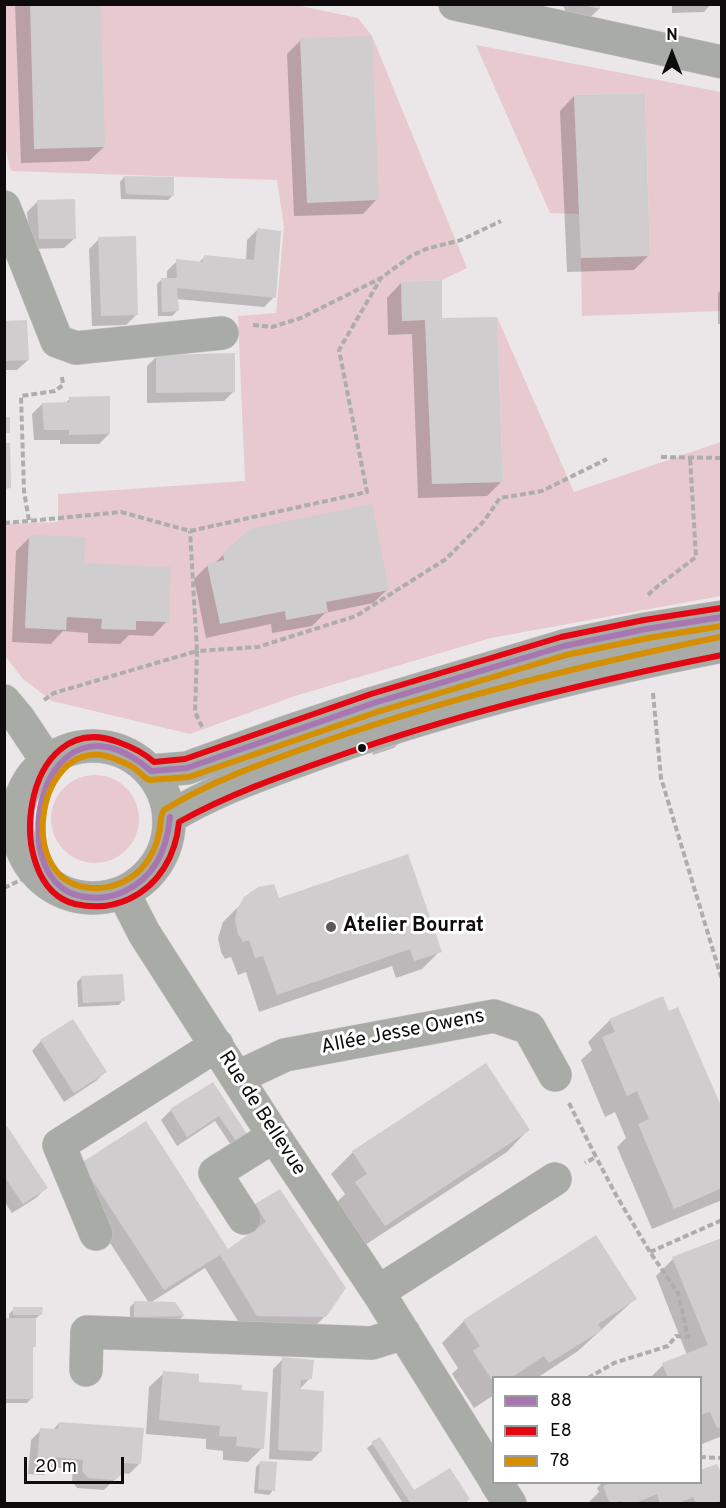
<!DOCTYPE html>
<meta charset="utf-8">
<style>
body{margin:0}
#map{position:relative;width:726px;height:1508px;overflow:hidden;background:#ebe7e8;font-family:Overpass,sans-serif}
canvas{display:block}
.frame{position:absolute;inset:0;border:6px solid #0d0b0c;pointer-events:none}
.legend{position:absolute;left:492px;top:1376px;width:210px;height:108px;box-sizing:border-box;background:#fff;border:2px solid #9e9d9e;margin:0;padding:8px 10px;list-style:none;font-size:18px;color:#0d0b0c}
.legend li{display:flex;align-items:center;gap:12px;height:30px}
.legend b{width:30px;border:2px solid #9e9d9e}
.north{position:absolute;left:642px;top:24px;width:60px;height:60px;-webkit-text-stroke:4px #fff;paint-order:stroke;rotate:0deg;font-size:16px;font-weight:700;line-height:24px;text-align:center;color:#0d0b0c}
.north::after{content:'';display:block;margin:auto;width:21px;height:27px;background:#0d0b0c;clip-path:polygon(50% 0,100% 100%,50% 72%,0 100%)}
.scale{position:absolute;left:24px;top:1457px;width:100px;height:27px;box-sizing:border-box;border:3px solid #0d0b0c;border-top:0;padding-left:8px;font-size:18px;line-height:21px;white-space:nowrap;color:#0d0b0c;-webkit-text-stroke:4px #fff;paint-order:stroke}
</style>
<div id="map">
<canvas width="726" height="1508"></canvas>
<div class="frame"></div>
<ul class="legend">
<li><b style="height:8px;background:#a877b2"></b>88</li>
<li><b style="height:8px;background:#e30613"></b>E8</li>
<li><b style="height:8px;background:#d48f02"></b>78</li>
</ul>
<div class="north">N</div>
<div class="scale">20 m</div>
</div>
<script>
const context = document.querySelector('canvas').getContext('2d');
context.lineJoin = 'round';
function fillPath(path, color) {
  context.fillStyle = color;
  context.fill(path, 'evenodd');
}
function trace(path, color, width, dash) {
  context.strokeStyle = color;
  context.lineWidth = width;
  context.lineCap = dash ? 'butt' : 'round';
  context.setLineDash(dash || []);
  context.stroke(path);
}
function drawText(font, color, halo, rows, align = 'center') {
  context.font = font + ' Overpass,sans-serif';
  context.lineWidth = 6;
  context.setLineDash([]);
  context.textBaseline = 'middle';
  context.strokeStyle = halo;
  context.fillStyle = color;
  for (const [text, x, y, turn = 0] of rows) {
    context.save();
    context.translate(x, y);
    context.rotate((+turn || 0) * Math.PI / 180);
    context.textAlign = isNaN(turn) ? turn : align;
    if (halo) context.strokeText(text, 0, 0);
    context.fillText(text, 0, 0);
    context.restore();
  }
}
const green = new Path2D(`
 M291,4L358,18L372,36L467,268L442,280L401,282L402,321L425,320L432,484L503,482L497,317L574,492L721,442V596L491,638L295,696L190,734L52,701L23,679L5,656L4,524L58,522V494L245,481L238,316L276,313L284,227L277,180L11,171L4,142L5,5Z
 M476,45L721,92V311L582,316L581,258L650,256L645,93L574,95L579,214L550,213Z
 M51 819a44 44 0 1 1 88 0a44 44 0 1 1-88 0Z`);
const shadow = new Path2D(`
 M15,4H99L104,147L89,161L21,163Z
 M552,4H599V9L584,23L568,19L564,7Z
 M672,4H711L704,12L672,13Z
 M301,40L377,199L363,214L294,216L287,54Z
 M574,96L649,255L634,270L567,272L560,111Z
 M124,177L173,195L168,200L121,199L120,182Z
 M37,202L75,238L64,248L30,249L27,212Z
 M257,230L274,297L264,307L176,299L177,311L172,316H158L157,284L162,279H167V271L177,261L198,263L205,257L246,261L247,240Z
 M99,239L136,315L126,325L92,326L89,249Z
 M401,283L441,320L502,481L487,496L418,498L412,334L388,335L387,298Z
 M722,289V324H718V293Z
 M4,323L28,360L17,370H4Z
 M157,356L234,391L224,401L147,403V366Z
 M70,399L109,434L99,444H60V440H34L32,414L42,404L65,403Z
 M30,537L83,564L167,621L153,636L129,635L120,644L88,643V633L63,631L51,644L12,642L16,551Z
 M224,554L388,589L373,603L325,613L312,626L272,633L271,624L206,638L194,579L208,565L214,564Z
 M397,736L399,743L394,748L373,755L370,748Z
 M255,890L278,900L440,951L422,969L396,978L392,966L259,1012L246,972L238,975L231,957L225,959L221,952L218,938L223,922Z
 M82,977L123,1000L119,1005L78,1007L77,982Z
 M669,1013L722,1112V1200L652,1229L617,1147L626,1138L615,1112L605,1117L581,1060L592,1050L588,1042L610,1020Z
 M41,1041L105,1072L96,1081L64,1102L32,1051Z
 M213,1084L245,1134L231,1145L215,1121L177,1146L161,1120L171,1110Z
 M4,1129L46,1188L36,1198L12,1213L4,1201Z
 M528,1130L507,1152L362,1247L334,1205L345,1194L331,1174L353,1152Z
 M82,1164L227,1252L251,1235L242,1220L256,1205L325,1316L311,1330L243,1329L205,1268L150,1303L183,1316L179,1320L130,1321V1307L134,1303H149L68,1178Z
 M722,1239V1436L700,1445V1378H650L663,1365L687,1355L656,1276L673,1259Z
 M635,1299L578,1351L537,1378H494V1395L474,1408L452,1374L458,1368L442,1343L464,1321Z
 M14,1309L41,1314L35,1319L34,1346L32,1349L31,1399L27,1403H4V1320H9V1314Z
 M283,1359L310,1378L299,1390L321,1451L311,1461L269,1459L273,1369Z
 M164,1373L197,1383L262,1448L248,1462L223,1460V1451L206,1449V1439L146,1434L149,1387Z
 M59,1423L139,1464L129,1474L121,1473L104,1490L77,1488L72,1481L73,1469L51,1467L44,1475L28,1474L31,1440L41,1430L52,1431Z
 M379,1439L414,1492L465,1504H400L402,1502L367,1448Z
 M261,1462L273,1490L269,1495L254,1493L256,1467Z
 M721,1479L722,1504H590L589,1502L599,1492L597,1488L603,1482H700Z`);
const building = new Path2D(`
 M30,4H101L105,147L34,149Z
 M583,4H600V9L583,5Z
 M372,36L379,200L307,203L300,38Z
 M645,93L650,256L581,258L574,95Z
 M124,176L174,177V196L126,194Z
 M75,199L76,239H39L37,200Z
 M257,228L281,231L276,298L177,288L179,311L162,312L161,278H177L176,259L203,262L204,255L254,260Z
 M136,236L138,315L101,316L98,237Z
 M442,280V318L497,317L503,482L432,484L425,320L402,321L401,282Z
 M27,320L29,360L4,361V321Z
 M235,353V392L156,393V355Z
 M110,396V434L69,435V430H44L42,403L69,402V397Z
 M4,417H10V433H4Z
 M4,443H10L11,482V488L4,489Z
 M372,504L389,590L326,602L328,612L286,620L285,611L220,624L207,564L224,560L223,553L250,529Z
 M29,535L86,537L84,563L171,567L169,622L136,621V630L101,629L102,619L67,617L66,630L25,628Z
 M408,854L442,952L414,961L410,949L277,995L263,956L255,958L249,940L243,942L238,934L235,920L237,910L244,897L258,887L274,884L279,898Z
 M123,974L125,1001L83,1003L81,976Z
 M663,996L669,1011L678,1007L722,1108V1188L674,1209L638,1124L649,1119L637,1091L627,1096L602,1037L615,1032L609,1019Z
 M73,1019L107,1072L74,1093L40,1040Z
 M486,1063L530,1130L385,1226L355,1182L367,1174L352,1151Z
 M213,1082L247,1134L236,1141L219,1116L187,1137L170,1109Z
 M146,1121L228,1249L266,1222L255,1204L280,1189L346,1288L326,1317L257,1316L220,1255L164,1290L81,1163Z
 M7,1126L48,1188L23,1204L4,1176V1127Z
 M596,1235L637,1299L598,1324L602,1330L549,1363L544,1356L511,1378H494V1383L473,1351L480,1346L463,1320Z
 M722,1238V1427L717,1428L710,1412L700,1415V1378H668L662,1363L708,1345L672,1257Z
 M134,1301L175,1302L185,1316L134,1317Z
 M13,1307H43L42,1315H13Z
 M4,1318H36V1347H33V1399H4Z
 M282,1357L314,1360L312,1379L301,1380L300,1389L324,1391L322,1452L278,1450Z
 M163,1371L199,1374V1382L242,1385V1390L268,1392L264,1449L236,1446L237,1437L219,1436L220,1426L159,1420Z
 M59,1422L144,1428L141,1464L123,1463L122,1474L115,1480L88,1478L82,1471L83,1460L55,1457V1465H37L40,1428L58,1429Z
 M380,1437L414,1490L450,1468L470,1499L466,1502L467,1504H411L371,1442Z
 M260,1461L277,1462L275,1491L258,1489Z
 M717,1464L722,1475V1500L712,1504H696L693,1497L676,1504H660L657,1494L633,1504H622L621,1501L610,1504L603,1486L612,1482H700V1470Z`);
const path = new Path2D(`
 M253,325L272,327L301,318L381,278L411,256L426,249L461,240L501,221
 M62,377L63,385L55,391L21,396L24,491L29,521L121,512L190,531L367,492L339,350L381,278
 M661,457L722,458
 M4,523L29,521
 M648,595L653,590L696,557L690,457
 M653,693L661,778L722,980
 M44,700L54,693L197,651L190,531
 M202,727L195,712L197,651L258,647L356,616L446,559L484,521L500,498L542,491L607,459
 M4,888L35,873
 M569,1103L596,1157L585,1163
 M650,1252L722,1220
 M588,1378L614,1363L668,1346L676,1336L688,1337L678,1293L650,1252L616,1195L596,1157
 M700,1457L722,1458`);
const minor = new Path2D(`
 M455,4L722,62
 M4,207L57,341L76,348L222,333
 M4,701L19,719L47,761
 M17 822a76 76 0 1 1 152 0a76 76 0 1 1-152 0Z
 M151,771L187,768L284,733L374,703L564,646L646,629L722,617
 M170,817C216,789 265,773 316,754C448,706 584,673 722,646
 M123,892L144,933L274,1136L378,1292L494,1478
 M238,1077L285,1055L494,1016L529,1028L555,1075
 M244,1218L215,1173L274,1136
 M96,1234L59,1145L217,1045
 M378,1292L555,1179
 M86,1370L87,1332L372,1343L404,1333
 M496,1482L510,1504`);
const bus1 = new Path2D(`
 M151,771L187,768L374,703L564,646L646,629L722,617
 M151,771C41,677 0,879 80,896C94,899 111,898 125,891C155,877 167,849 170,817`);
const bus2 = new Path2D(`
 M721,608L644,620L561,637L371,694L185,759L154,762C143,752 132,747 118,742C22,706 0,885 75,904C93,908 112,907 129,899C159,885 176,855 179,822C229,794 284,775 338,756C463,712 592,681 722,655`);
const bus3 = new Path2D(`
 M720,637C587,664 456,696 328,740C272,760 214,779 164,810C160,816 161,821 160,828C158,844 150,861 138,872C125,883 109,889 92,888C16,885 35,747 101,755C110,756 123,762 131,766C138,770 142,776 149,780L189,777L377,712L566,655L648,638L722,626`);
const markers = [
 [362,748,5,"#0d0b0c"],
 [331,927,6,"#5b5859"]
];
const poiNames = [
 ["Atelier Bourrat",343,927]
];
const streetNames = [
 ["Allée Jesse Owens",403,1033,-11],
 ["Rue de Bellevue",261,1114,57]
];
fillPath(green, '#e7c9cf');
fillPath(shadow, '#0003');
fillPath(building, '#d0cdce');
trace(minor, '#c7c5c5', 34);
trace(path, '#adaeab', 4, [6, 3]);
trace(minor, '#a9aca6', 33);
trace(bus1, '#a877b2', 6);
trace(bus2, '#e30613', 6);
trace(bus3, '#d48f02', 6);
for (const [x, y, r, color] of markers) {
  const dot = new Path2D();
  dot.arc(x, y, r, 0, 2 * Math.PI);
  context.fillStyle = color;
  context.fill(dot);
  trace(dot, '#fff', 2);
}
drawText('bold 20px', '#0d0b0c', '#fff', poiNames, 'left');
drawText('20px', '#0d0b0c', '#fff', streetNames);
</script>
